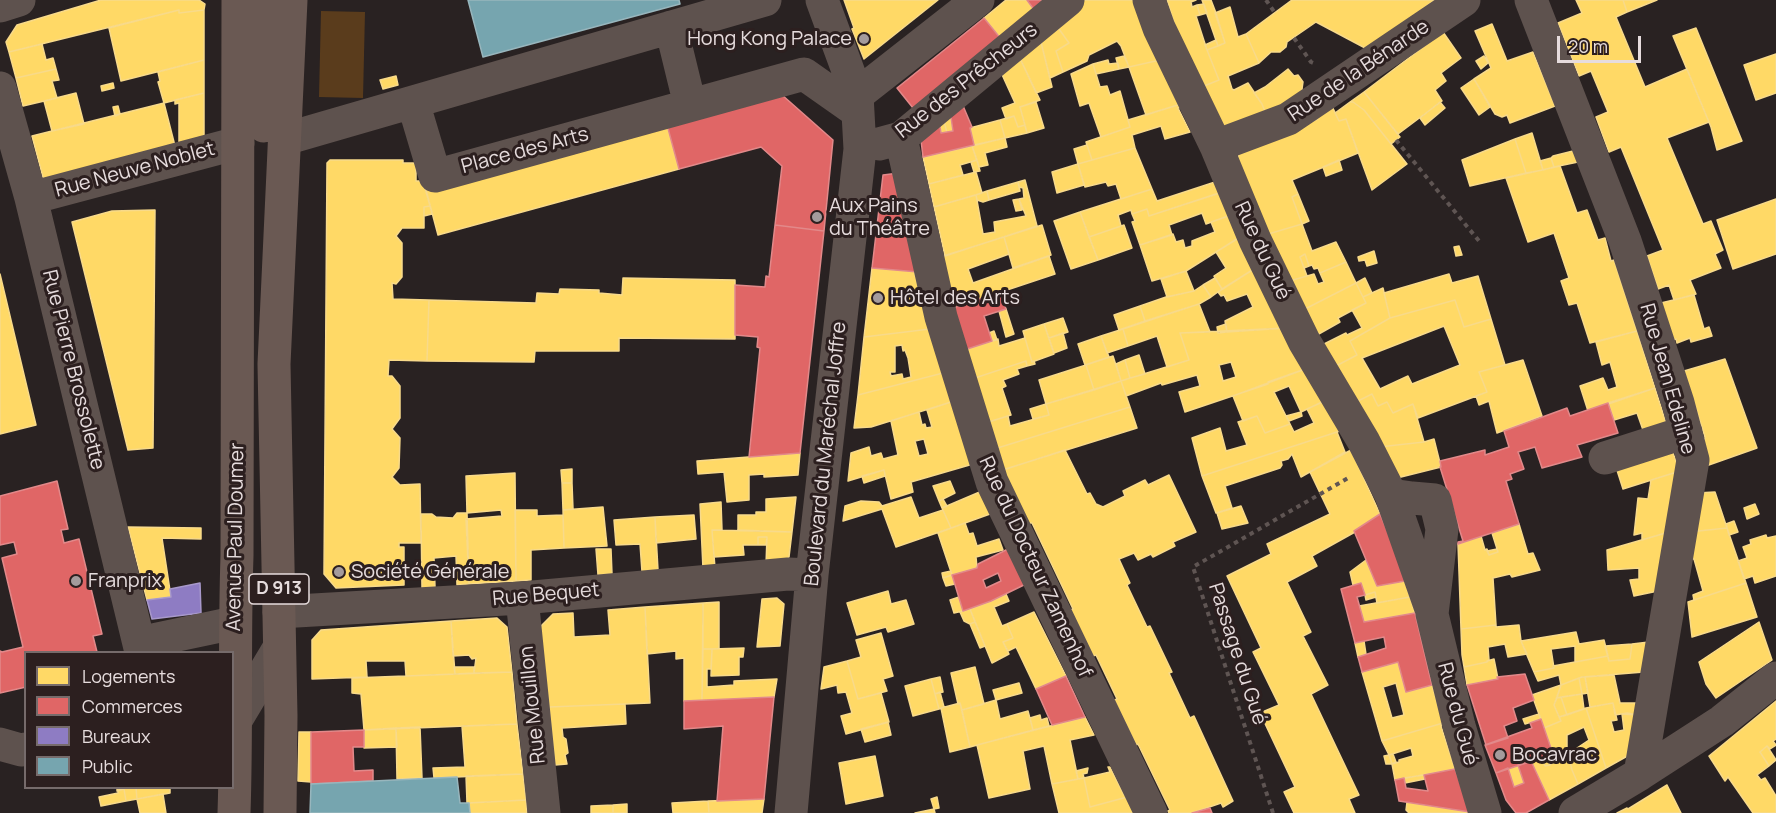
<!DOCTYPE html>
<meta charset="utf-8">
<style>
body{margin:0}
#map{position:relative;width:1776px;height:813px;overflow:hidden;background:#292222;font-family:Manrope,sans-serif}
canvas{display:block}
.legend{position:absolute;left:24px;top:651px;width:210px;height:138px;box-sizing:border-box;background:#2c1f1f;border:2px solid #766b6b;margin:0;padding:8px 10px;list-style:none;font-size:18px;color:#e6dcdd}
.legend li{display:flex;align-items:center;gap:12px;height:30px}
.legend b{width:30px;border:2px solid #766b6b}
.scale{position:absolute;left:1557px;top:36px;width:84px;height:27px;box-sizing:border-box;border:3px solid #e6dcdd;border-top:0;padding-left:8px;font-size:18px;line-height:21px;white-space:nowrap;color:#e6dcdd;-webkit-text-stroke:4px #2c1f1f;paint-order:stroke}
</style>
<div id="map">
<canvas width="1776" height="813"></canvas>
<ul class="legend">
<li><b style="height:16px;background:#ffd966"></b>Logements</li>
<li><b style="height:16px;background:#e06666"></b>Commerces</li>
<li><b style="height:16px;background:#8e7cc3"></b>Bureaux</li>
<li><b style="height:16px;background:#76a5af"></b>Public</li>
</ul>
<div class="scale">20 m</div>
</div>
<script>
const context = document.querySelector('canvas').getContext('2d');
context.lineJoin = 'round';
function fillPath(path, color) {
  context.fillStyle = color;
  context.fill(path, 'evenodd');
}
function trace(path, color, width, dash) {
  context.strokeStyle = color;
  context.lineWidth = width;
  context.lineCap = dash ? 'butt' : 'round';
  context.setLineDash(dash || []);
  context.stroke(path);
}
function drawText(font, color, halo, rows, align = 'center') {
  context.font = font + ' Manrope,sans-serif';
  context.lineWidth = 6;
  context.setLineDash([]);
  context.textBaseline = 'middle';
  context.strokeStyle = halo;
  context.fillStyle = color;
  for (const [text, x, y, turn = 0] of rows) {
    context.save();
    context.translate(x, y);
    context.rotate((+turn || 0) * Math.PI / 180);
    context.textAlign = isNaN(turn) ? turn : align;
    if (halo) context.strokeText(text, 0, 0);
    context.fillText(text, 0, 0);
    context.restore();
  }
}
const green = new Path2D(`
 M321,11L365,12L363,98L319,97Z`);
const homes = new Path2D(`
 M101,0H199L205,4L204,10L179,13V10L9,52L6,42L17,25Z
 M844,0H938L864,59L852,29L854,28Z
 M1006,0H1027L1035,11L1001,39L984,18Z
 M1084,0H1135L1160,60L1129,67L1121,46L1117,41L1089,55L1087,61L1063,72L1056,51L1069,43L1054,22Z
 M1167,0H1196L1191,2L1192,7L1197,5L1200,15L1196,16L1207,50L1219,80L1204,86L1186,61Z
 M1202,0H1211L1216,13L1225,43L1218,46Z
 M1292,0H1435L1367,49L1316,22L1287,42L1286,47L1280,52H1271L1259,63L1246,34Z
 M1576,0H1623L1627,12L1616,17L1645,87L1687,69L1709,122L1667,138L1703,224L1711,221L1723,250L1715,254L1721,268L1690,280L1696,294L1674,300L1669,285L1658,289L1647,256L1663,250L1621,147L1609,152L1596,117L1608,112L1591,71L1579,76L1558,23L1582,13Z
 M1623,0H1657L1627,12Z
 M1204,4L1207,13L1200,15L1197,5Z
 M1230,7L1238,37L1246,34L1259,63L1228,76L1232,89L1234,90L1248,83L1262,104L1267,117L1226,131L1204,86L1219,80L1207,50L1225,43L1215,13Z
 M179,10V13L204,10V60L121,81L109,28Z
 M1054,22L1069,43L1056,51L1063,72L1050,78L1039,34Z
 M1492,24L1507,61L1533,52L1555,106L1510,123L1507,115L1502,117L1495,114L1474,79L1491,68L1475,31Z
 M1696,28L1742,141L1717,150L1711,127L1673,36Z
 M1443,32L1461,58L1441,73L1446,81L1435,90L1442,101L1398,134L1364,92Z
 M1039,34L1052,87L1036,93L1017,52Z
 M1216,40L1218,46L1207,50L1205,45Z
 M42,44L46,60L53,58L56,69L16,78L9,52Z
 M1017,52L1040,100L1020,107L1025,125L1018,127L1014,116L1006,119L1002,108L1015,103L999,68Z
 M1776,54V93L1756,100L1744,65Z
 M1124,56L1129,67L1119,69L1116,58Z
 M1484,56L1488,63L1481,69L1476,61Z
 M204,60V93L164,103L158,82L160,81L158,72Z
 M1108,60L1109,64L1118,63L1119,69L1096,74L1093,64Z
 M1160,60L1181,104L1146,115L1129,67Z
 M1093,64L1100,87L1107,86L1110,95L1120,91L1130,127L1101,137L1089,103L1080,106L1071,74Z
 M56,69L59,80L52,81L57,98L23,106L16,78Z
 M1288,69L1294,76L1298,75L1303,82L1302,89L1305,94L1267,117L1262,104L1254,93L1265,87Z
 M396,76L398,85L383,89L380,80Z
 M1474,79L1490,107L1479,115L1461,88Z
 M113,83L114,88L102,91L101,86Z
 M1364,92L1400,137L1391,144L1364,110L1353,102H1350Z
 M76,93L84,124L52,131L44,101Z
 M204,93V138L179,145V103L175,104V100Z
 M1036,102L1044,128L1027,133L1020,107Z
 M1350,102H1353L1364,110L1407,164L1372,190L1346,119L1339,121L1335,113Z
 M1440,102L1445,108L1425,125L1420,118Z
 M164,103L175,146L44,181L32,136Z
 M1181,104L1182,107L1178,108L1190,132L1165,139L1161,126L1132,135L1135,148L1092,160L1086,142L1130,127L1128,120Z
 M1331,104L1339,121L1346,119L1358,153L1292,180L1298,194L1292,197L1302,224L1265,235L1235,164L1240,152L1261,141L1318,119L1316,112Z
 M118,106L120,114L115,116L113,107Z
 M950,110L953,131L947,133L943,117Z
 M1014,116L1018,127L1025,125L1027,133L1005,138L1000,120Z
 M943,117L947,133H941L939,121Z
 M1000,120L1005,138L974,145L970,128Z
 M666,121L679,169L438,235L425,186Z
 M1532,133L1543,170L1526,173L1515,139Z
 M1005,138L1007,147L985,153L988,165L979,167L972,146Z
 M1515,139L1526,173L1470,186L1462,160Z
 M1087,145L1092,160L1078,164L1074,149Z
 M972,146L977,160L960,165L963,175L929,184L923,157Z
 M1135,148L1152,189L1121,199L1116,184L1108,186L1106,182L1085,187L1078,164Z
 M1573,151L1578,162L1554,167L1551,158L1553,156Z
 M1551,158L1554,167L1543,170L1540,161Z
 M330,160H403V163H416V181H423L430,206L424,207V228H402L396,236L402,243V277L396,284L392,283L393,299L429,300L427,361L389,360L388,376H392L400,386V418L392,429L400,438L399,468L392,477L400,485L420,484L421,543H399V547H404V585L336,588L324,574L327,163Z
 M977,160L980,171L974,172L971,162Z
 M1339,160L1342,170L1326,176L1323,167Z
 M1078,164L1084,185L1057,193L1052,172Z
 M1560,166L1577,213L1587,210L1598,240L1605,238L1611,261L1614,260L1637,331L1590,343L1577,303L1569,305L1561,281L1569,278L1554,233L1528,242L1506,178Z
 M976,172L982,193L934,207L929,184Z
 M1025,180L1037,226L945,256L934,207L976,195L983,234L995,232L994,222L1026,216L1019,199L1024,198L1023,188L1019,187L1018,182Z
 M1018,182L1020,191L989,200L987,191Z
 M1215,182L1220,193L1149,216L1147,209L1132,214L1131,210L1118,215L1121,226L1089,237L1080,212L1152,189L1157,201Z
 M987,191L989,200L983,202L977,200L976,195Z
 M1225,191L1234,214L1206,224L1202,213L1169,225L1172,235L1140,245L1132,222L1135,221L1132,214L1147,209L1149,216Z
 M1298,194L1309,221L1302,224L1292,197Z
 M1019,199L1022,210L1016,211L1013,200Z
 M1776,199V254L1733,269L1717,220Z
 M430,206L432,214L424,216V207Z
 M155,210L153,448L128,450L72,222L112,211Z
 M1080,212L1098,260L1071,269L1054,221Z
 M1234,214L1243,235L1186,271L1152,281L1140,245L1173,234L1176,242L1183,240L1185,248L1192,246V241L1215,232L1211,222Z
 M1302,224L1312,251L1336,242L1346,262L1320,273L1318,268L1314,269L1312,265L1309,266L1305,254L1300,257L1307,276L1286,282L1265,235Z
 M1042,225L1051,255L1013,268L1004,237Z
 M1124,225L1132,248L1098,260L1089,237Z
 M1242,236L1257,267L1222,289L1214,276L1226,268L1216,252Z
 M1004,237L1009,254L968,269L973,283L1049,256L1055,274L950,309L940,257Z
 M1459,246L1462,255L1456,256L1454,247Z
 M1374,251L1377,263L1367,266L1365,260L1359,261L1358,257Z
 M1305,254L1309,266L1304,268L1300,257Z
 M1346,262L1356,283L1303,310L1286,282L1314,274L1318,284L1324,282L1320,273Z
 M1257,267L1287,328L1227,332L1225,321L1253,307L1247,294L1227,301L1224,295L1221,296L1218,292Z
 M872,268L914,271L930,329L864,337Z
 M1186,271L1194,291L1167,297L1161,279Z
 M0,274L36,425L0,434Z
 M1449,274L1452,283L1478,276L1491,319L1464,327L1455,300L1390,318L1384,293Z
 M623,278L735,280V339L619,338V351H535L534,362L427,361L429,300L536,303L537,293L559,294L560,289L599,290V293L622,295Z
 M1215,278L1222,289L1211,297L1203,285Z
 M1365,278L1372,293L1363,297L1356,283Z
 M1356,283L1366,303L1338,318L1340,322L1317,335L1303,310Z
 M1203,285L1211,297L1199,304L1145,321L1140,306L1166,297L1194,291Z
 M1383,288L1390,318L1350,341L1357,355L1334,367L1322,345L1346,333L1347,335L1362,328L1352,310L1366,303L1363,297Z
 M1694,295L1704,329L1709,327L1712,336L1691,342L1690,338L1677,343L1676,339L1672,340L1661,303Z
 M1455,300L1464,327L1491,319L1505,365L1479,372L1487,392L1418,418L1413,404L1393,413L1387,402L1378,406L1372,394L1354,403L1334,367L1357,355L1350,341L1390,318ZM1444,326L1460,365L1412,384L1408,376L1380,389L1362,358Z
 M1199,304L1210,332L1180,333L1189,360L1167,367L1157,336L1128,346L1123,329Z
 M1140,306L1145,321L1119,330L1114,315Z
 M1006,309L1014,334L1006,337L999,311Z
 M1063,318L1068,332L1049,338L1044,324Z
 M1044,324L1054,354L1032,362L1023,331Z
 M1226,324L1227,332L1218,333L1217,327Z
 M1287,328L1308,368L1268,382V384L1185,412L1179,392L1200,386L1197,375L1162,385L1161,383L1126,396L1121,381L1189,360L1180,333ZM1231,362L1236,377L1223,381L1219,365Z
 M930,329L943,373L858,395L864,337ZM902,345L903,351L905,350L908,358L911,377L903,379L902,374L891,376L890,372H895V346Z
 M1123,329L1128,346L1107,353L1101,336Z
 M994,331L997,340L992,341L989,333Z
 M1637,331L1655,388L1588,411L1580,386L1603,378L1608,390L1617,387L1610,362L1602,365L1596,342Z
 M1063,333L1067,348L1054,353L1049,338Z
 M1101,336L1109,357L1085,365L1078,344Z
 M1025,338L1032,362L1034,361L1035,364L1027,366L1026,361L969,380L961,351L998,339L999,346Z
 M1139,355L1145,374L1130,378L1125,360Z
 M1113,356L1121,381L1094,390L1086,365Z
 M1725,359L1757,448L1706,466L1702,455L1705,437L1684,371Z
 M1125,360L1130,378L1121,381L1116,364Z
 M1523,360L1542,416L1497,433L1489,401L1479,405L1476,396L1487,392L1479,372Z
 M1026,361L1027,366L1017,369L1019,374L1003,380L1006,386L1002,388L1011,415L982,424L969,380Z
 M1086,365L1094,390L1046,404L1039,380Z
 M1308,368L1324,401L1301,412L1289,386L1274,392L1290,424L1265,433L1257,416L1243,421L1233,396Z
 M943,373L951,402L871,427L854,428L858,395Z
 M1121,381L1130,407L991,450L982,424L1008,416L1010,426L1049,415L1046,404Z
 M1655,388L1666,423L1643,430L1637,413L1614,420L1608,403Z
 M1372,394L1378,406L1387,402L1393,413L1413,404L1424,442L1379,447L1354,403Z
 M1327,400L1343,430L1202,476L1192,438L1220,428L1226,451L1247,445L1238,422L1257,416L1265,433L1290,424L1294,432L1314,423L1307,409Z
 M951,402L973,464L911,482L913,492L891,499L884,470L848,481L851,453L869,447L871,456L881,453L883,459L898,455L891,421L919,412L922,425L925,424L926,428L932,427L927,410ZM924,439L928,454L919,456L915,441Z
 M1046,404L1049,415L1033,419L1030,409Z
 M1130,407L1137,428L999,471L991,450Z
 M1301,412L1302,416L1289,421L1286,416Z
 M1337,432L1345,452L1301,477L1292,454L1288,459L1281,461L1282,465L1280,468L1225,486L1232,508L1216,513L1202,476Z
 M1434,439L1441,467L1397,478L1379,447L1424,442Z
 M1671,448L1680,471L1623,489L1615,464Z
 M1065,450L1087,494L1090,493L1096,504L1103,507L1125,496L1123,491L1145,480L1148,485L1169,475L1196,532L1173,542L1175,546L1153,557L1151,554L1138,560L1134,553L1119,559L1130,583L1127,585L1147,627L1150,626L1172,672L1169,673L1190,718L1194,716L1233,801L1223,807L1221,803L1192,813H1169L1168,811L1170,810L1138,744L1136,745L1114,700L1117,699L1096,655L1093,656L1070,610L1073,609L1032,523H1028L1003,470Z
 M1351,450L1380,514L1355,532L1312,556L1317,566L1287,582L1311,632L1303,636L1328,685L1311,694L1359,795L1349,799L1355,813H1294L1284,792L1295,787L1260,713L1279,705L1253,652L1261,648L1227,576L1271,554L1267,544L1330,514L1310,472Z
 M800,453L798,475L764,477V474L749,475V500L727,502L724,472L698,474L697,461Z
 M572,469V483H562L561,470Z
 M884,470L885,476L864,483L862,476Z
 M1680,471L1669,532L1642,540V533L1634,535L1638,498L1648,499L1651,480Z
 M515,473L516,581L469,584L466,519L502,516L501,510L467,513L466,476Z
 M950,481L955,493L939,501L933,486Z
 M562,483H572L573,509L563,510Z
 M982,491L990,514L951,528L942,508Z
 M1715,492L1727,528L1689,532L1696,493Z
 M796,497L792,532L738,530V515H756V512H766V499Z
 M911,497L919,518L943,510L951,528L896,547L882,509L843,521L845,506L861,501L879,502L882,506Z
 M943,499L947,506L942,508L939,501Z
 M721,502L722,530H712L715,568L703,569L700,504Z
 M1755,504L1759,514L1747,519L1744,508Z
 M1241,506L1248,523L1222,529L1217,513Z
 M603,507L607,546L564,548L563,510Z
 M515,510H537V516L563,515L564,548L531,550V580L516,581Z
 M457,513H467L469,584L457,585L456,556L434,558L435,587L422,588L421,514H432L436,517L453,518Z
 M694,515L696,539L656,543L655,517Z
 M655,517L658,570L642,572L640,544L616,545L614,520Z
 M1734,521L1738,532L1729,535L1726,524Z
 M965,523L969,534L973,533L977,546L999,539L1003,550L976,557L977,568L952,575L938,533Z
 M1519,524L1528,554L1533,553L1540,570L1512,577L1510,574L1493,578L1496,625L1461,629L1458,544L1481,536L1485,550L1487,549L1489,555L1498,552L1492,533Z
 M128,527L201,528V539L162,538L171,597L147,600Z
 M1727,528L1746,583L1694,600L1693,595L1703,591L1694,559H1685L1689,532Z
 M712,530L792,532L789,557L782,563L766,564L767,537H758V545H743L744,555L714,557Z
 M1669,532L1658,591L1634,596L1630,580L1639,579V568L1608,570L1607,550Z
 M1766,535L1767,538L1776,536V576L1755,583L1753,576L1744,579L1738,561L1747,558L1743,547L1751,544L1750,540Z
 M758,537H767L766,545H758Z
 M596,549H611L612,574L598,575Z
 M1497,549L1498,552L1489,555L1487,551Z
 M1366,560L1377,586L1405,581L1410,597L1377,603L1375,592L1365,595L1361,583L1353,585L1350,572Z
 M951,571L952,575L943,578L942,573Z
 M952,575L955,584L946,586L943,578Z
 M1746,583L1757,617L1692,637L1688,602Z
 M888,591L891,604L906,600L914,624L888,632L886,627L857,635L847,603Z
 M1375,592L1376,597L1366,600L1365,595Z
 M1006,594L1009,601L994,607L1002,626L1007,624L1013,638L1003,642L1009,654L992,663L970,609L991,601Z
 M959,597L963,611L954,613L950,600Z
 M1410,597L1415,613L1364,622L1359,606Z
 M777,598L784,604L780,646L757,647L762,599Z
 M719,602V649H703V603Z
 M703,603L702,701H684V658L676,659V651L647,654L645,607Z
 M645,607L650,703L549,707L540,627L553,614L573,613L574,637L610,635L608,610Z
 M970,609L975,622L970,624L964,621L960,612Z
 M1034,612L1066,676L1036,689L1016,647L1008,651L1003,642L1013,638L1007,624Z
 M497,618L507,627L512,672L474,673L476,658L472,659L469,655L453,656L451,621Z
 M451,621L455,674L406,676L405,661H366L367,677L312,679V640L321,630Z
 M975,622L985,646L980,648L970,624Z
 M1759,622L1772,660L1716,698L1706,684L1699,662Z
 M1496,625V627L1519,625L1521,641L1527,654L1508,657L1505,644L1488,647L1489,660L1487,662L1464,667L1462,655L1461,629Z
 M1576,632L1579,644L1604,640L1608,656L1575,662V646L1551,649L1554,668L1534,672L1521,641Z
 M881,633L893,676L883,679L887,691L858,699L847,661L861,657L856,640Z
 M1364,641L1366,654L1358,657L1355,643Z
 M1649,642L1644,672L1582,677L1561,685L1559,675L1538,681L1534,672L1554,668L1553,666L1608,656L1609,661L1630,659L1632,644Z
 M1632,644L1630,659L1609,661L1605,646Z
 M744,648L743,657H739V675L711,676L712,649Z
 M703,649H712L711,669H707V687L734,685V681L777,679L774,697L702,701Z
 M1494,659L1498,679L1467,685L1464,667L1487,662V661Z
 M847,661L858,699L881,693L889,722L846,734L841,716L852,713L846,692L838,693L837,685L821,689L824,667Z
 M1398,662L1406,692L1432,685L1443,723L1382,741L1362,672ZM1396,683L1404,715L1392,718L1383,687Z
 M454,667H474V673L455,674Z
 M975,667L984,704L962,710L960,703L958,704L951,673Z
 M512,672L517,724L364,730L361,694L352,693V678Z
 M1614,675L1620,703H1640L1638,715L1627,713L1615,715L1613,703L1590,707L1585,677Z
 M940,677L943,692L935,694L931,679Z
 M1582,677H1585L1588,693L1582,694L1579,678Z
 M1579,678L1582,694L1557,698L1561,685Z
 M931,679L939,709L913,716L905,686Z
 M1019,683L1022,693L996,700L993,690Z
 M1561,685L1554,705L1561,721L1544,728L1532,695Z
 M940,692L944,707L939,709L935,694Z
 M1582,694L1584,709L1567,715L1561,697Z
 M1561,697L1567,715L1559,717L1554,705L1557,698Z
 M996,700L1000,719L1028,711L1033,730L970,747L962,710Z
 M1776,701V739L1773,741L1776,745L1770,749L1767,746L1760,752L1769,766L1757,775L1761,780L1765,778L1776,796V813H1753L1728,777L1725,781L1709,756Z
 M960,703L970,747L950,752L941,708Z
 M1613,703L1617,720L1611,721L1614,732L1624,730L1622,714L1637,715L1631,754L1606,768L1586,708Z
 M625,704L626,724L562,728L563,737L566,739L568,753L565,755L567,764L555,765L549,707Z
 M1586,708L1606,768L1578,784L1572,770L1568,754L1589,740L1584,727L1567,735V749L1553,754L1544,728L1561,721L1559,717Z
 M1539,714L1541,719L1525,724L1523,719Z
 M1040,715L1041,720L1047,718L1049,726L1033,730L1030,718Z
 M1085,717L1094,735L1070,740L1078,779L1052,784L1044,746L1023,751L1030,789L989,798L977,745Z
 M888,722L891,735L865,742L861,729Z
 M1443,723L1441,726L1455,769L1395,780L1392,764L1399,762V760L1413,756L1411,748L1389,755L1382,741Z
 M517,724L523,774L434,778L433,768L465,767L462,726Z
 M420,727L422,778L397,779L396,728Z
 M396,728L397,747L364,748V730Z
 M299,732H311V782L298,781Z
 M1767,746L1776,760L1769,766L1760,752Z
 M1567,749L1572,770L1578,784L1549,800L1531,761L1541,758L1545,766L1550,765L1553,763L1551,755Z
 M1393,754L1396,762L1392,764L1389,755Z
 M1389,755L1392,764H1386L1384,756Z
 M875,756L883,796L846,804L839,763Z
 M1546,756L1550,765L1545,766L1541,758Z
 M1518,765L1524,783L1514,787L1508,768Z
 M1108,767H1110L1124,795L1130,793L1131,796L1090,807L1084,778L1110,772Z
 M1088,768L1087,773L1083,774L1084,778L1078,779L1076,771Z
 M523,774L526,800L467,803L466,776Z
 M1424,775L1425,779L1405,783L1404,778Z
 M1084,778L1090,807L1131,796L1138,811L1130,813H1059L1052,784Z
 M1667,785L1681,813H1617L1627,808L1628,809Z
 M117,788H136L137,799L126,801L124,789L117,791Z
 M136,788H170V793L137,799Z
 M124,789L126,801L101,806L99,797L118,793V790Z
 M163,794L166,813H140L137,799Z
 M937,797L939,808L934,809L931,799Z
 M764,799L762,813H709L708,801Z
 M526,800L527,813H470L469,803Z
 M708,801L709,813H673L672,803Z
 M1407,802L1470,812V813H1409L1406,810Z
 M627,804V813H613V805Z
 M613,805V813H591V806Z
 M934,809L935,813H915Z`);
const shops = new Path2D(`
 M1027,0H1048L1035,11Z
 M984,18L1001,39L917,113L897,88Z
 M773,87L833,140L824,231L775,225L782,166L761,147L679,169L666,121Z
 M961,101L972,127L970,128L974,145L923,157L921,140L939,121L941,133L953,131L950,110Z
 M899,173L918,272L872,268L883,175Z
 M775,225L824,231L800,453L749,457L760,348L757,347L758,337L735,335V285L765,287L766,276L769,277Z
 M1000,292L1006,309L984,316L992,341L961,351L950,309Z
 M1608,403L1618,433L1577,445L1582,457L1542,468L1535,447L1518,452L1524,469L1510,474L1512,479L1506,481L1519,524L1458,544V542L1463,541L1440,467H1441L1440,461L1485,450V455L1509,447L1504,431L1567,408L1570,416Z
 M57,481L68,529L61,530L64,543L79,539L102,634L93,636L97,652H26V687L0,693V651L2,652L23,647L2,558L17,554L14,542L0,545V496Z
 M1380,514L1394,547L1405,581L1377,586L1354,531Z
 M1008,549L1026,584L991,601L963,611L952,575L977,568L978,564ZM998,573L1001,581L986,588L983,580Z
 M1361,583L1365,595L1357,597L1364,622L1415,613L1432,685L1406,692L1398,662L1362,672L1358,657L1386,648L1384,637L1355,643L1341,589Z
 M1525,674L1534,700L1513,708L1517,721L1504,726L1508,738L1486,745L1467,685L1498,679L1497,677Z
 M1066,676L1085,717L1052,725L1036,689Z
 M774,697L764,799L717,801L723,726L684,729V701Z
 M1541,719L1553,754L1496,773L1485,745L1532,728L1530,723Z
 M364,730V747H353L354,771L373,770V781L311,784V732Z
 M1531,761L1549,800L1526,813H1516L1506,800L1496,773L1508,768L1514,787L1524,783L1518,765Z
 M1455,769L1470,812L1399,801L1395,780L1404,778L1406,788L1428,791L1424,775Z
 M1210,808L1212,813H1192Z`);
const offices = new Path2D(`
 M200,583L201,613L152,619L147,600L171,597L170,589Z`);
const public = new Path2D(`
 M468,0H679L680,4L483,57Z
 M457,777L460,803H469L470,813H310L311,784Z`);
const path = new Path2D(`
 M1266,0L1275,13
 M1294,38L1311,62L1316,64
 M1396,140L1479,241
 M1273,813L1193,567L1348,478`);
const minor = new Path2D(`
 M1149,0L1159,28L1216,146L1255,240L1304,341L1364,442L1391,495L1412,498L1435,500L1442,529L1432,614L1459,726L1485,813
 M1531,0L1625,241L1678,403L1693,460L1640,774
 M0,6L19,0
 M671,27L690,105
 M0,88L31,198L141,652
 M857,95L978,0
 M413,102L435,176L804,74L858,112
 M901,138L941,317L992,482L1151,813
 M285,139L765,0
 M879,144L901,138L1068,0
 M1216,146L1288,119L1464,0
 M31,198L238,143
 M1605,458L1686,432
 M1391,495L1430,606
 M522,598L544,813
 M279,612L522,598L788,574L812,575
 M139,643L234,623
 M232,720H236L279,648
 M0,744L21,750L26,749
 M791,813L812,575L860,149L857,95L822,0
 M1575,813L1640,774L1722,721L1776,678`);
const major = new Path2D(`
 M264,126L266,0
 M234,813C237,727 234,642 237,556L238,0
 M280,813L281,716L274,364L291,0`);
const markers = [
 [864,39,6,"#a49b9c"],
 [817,217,6,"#a49b9c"],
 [878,298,6,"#a49b9c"],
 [339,572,6,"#a49b9c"],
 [76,581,6,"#a49b9c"],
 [1500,755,6,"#a49b9c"]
];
const shields = [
 [279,589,60]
];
const shieldNames = [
 ["D 913",279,589]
];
const poiNames = [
 ["Hong Kong Palace",852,39,"right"],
 ["Aux Pains",829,206],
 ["du Théâtre",829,229],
 ["Hôtel des Arts",890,298],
 ["Société Générale",351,572],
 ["Franprix",88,581],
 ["Bocavrac",1512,755]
];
const streetNames = [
 ["Rue de la Bénarde",1359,71,-34],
 ["Rue des Prêcheurs",967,81,-38],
 ["Place des Arts",525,151,-15],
 ["Rue Neuve Noblet",135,170,-15],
 ["Rue du Gué",1262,251,65],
 ["Rue Pierre Brossolette",73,370,76],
 ["Rue Jean Edeline",1667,379,74],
 ["Boulevard du Maréchal Joffre",826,454,-84],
 ["Avenue Paul Doumer",236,537,-89],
 ["Rue du Docteur Zamenhof",1035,567,65],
 ["Rue Bequet",546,595,-5],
 ["Passage du Gué",1237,654,72],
 ["Rue Mouillon",533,705,-96],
 ["Rue du Gué",1457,714,75]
];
fillPath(green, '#5a3c1c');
fillPath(homes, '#ffd966');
trace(homes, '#f8da8a', 1.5);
fillPath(shops, '#e06666');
trace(shops, '#e2898a', 1.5);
fillPath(offices, '#8e7cc3');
trace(offices, '#a899cb', 1.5);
fillPath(public, '#76a5af');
trace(public, '#98b6bd', 1.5);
trace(path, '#5f5553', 4, [4.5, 4.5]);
trace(minor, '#5e524e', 33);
trace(major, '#6a5953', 33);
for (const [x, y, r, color] of markers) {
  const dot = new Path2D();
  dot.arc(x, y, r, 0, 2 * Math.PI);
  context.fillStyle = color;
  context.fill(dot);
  trace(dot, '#2c1f1f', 2);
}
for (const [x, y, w] of shields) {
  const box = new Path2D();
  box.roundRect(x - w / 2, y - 15, w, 30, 4.5);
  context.fillStyle = '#2c1f1f';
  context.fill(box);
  trace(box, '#e6dcdd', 1.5);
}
drawText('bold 18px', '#e6dcdd', null, shieldNames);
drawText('20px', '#e6dcdd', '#2c1f1f', poiNames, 'left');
drawText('20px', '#e6dcdd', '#2c1f1f', streetNames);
</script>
